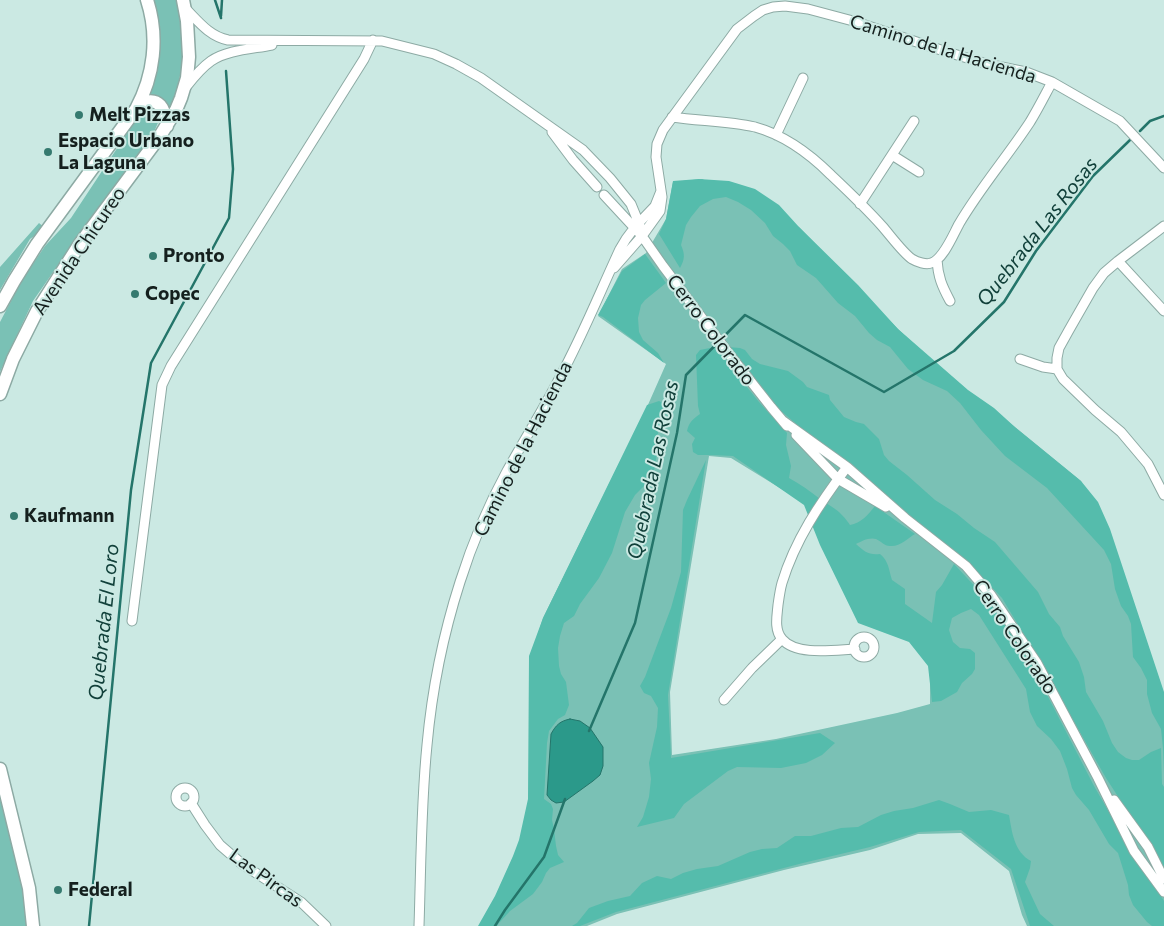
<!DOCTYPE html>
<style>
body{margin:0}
canvas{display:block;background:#cbe9e3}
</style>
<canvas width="1164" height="926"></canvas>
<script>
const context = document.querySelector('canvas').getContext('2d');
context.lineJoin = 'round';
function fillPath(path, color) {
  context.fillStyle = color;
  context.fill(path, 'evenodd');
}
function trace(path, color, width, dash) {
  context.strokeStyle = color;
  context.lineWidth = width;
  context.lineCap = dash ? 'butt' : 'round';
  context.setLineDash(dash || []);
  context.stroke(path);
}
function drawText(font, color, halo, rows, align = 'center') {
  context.font = font + ' Commissioner,sans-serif';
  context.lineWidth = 4;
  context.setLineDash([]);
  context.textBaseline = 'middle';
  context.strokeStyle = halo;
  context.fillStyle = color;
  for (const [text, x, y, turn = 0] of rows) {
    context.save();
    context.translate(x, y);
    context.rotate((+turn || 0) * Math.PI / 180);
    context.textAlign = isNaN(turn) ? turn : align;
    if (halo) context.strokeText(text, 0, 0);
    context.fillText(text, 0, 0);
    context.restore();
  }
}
const green = new Path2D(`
 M152,0H178C185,41 186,72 169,111L149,96Z
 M146,107L154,108L158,111L160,118L151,139L79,235L33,301L0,372V322L22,280L45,246L71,218L143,109Z
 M702,179L799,227L899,330L924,353L968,392L1015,427L1081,481L1164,694V926H1027L1022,915L1009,871L961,833L918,834L870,850L784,870L617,914L587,926H479L494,900L519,844L529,802V661L543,618L647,407L666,364L598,316L622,269L646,253L666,219L673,182ZM709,456L731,458L806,504L930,667V704L897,713L776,739L672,755L670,692Z
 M39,223L45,228L30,239L0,290V267Z
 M0,799L20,866L28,926H0Z`);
const forest = new Path2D(`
 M699,179L729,181L755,189L779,205L799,227L858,285L898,329L968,390L994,408L1016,428L1081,481L1098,502L1110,529L1164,692V774L1163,748L1161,729L1152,713L1147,694V680L1141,668L1133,657L1131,624L1128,616L1121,606L1115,589L1111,564L1104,550L1047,488L1005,456L981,430L960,403L947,391L923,380L908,369L890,347L877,340L869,333L855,316L838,303L816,278L797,265L790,251L783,244L773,236L765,223L751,210L738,202L726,197L713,199L700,206L691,217L686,225L681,245C685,254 685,259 680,268L659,234L666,219L673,181Z
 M645,254L666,283L645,300L641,305L638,318L639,332L643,340L658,353L664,363L603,317L598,315L622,271Z
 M715,347L759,402L787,433L786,445L791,466L789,478C800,484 810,491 820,499C833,508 840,510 850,525C861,523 868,515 875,506L915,534C908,538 900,547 890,546C884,546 881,541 876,539C869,537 862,541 856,544C865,552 868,555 880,554C889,561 889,571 892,580L905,589V604L932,623L936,592L942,585L954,564L995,608L1026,654L1094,786L1121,833L1164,901V926H1152L1147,922L1133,905L1129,895L1128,885L1118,853L1109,844L1089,810L1076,795L1072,788L1067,769L1060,751L1051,739L1037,726L1030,712L1026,689L979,615L971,609L961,613L952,618L949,630L953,642L960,648L970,649L975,653V669L972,674L962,683L957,692L941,701L932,702L928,666L909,642L858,623L820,545L804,505L733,456L712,455H698L693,452L692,444L695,438L687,431C689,422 693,419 700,414L698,406L696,355L700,350Z
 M727,347L740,348L745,350L752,359L760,364L788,371L803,382L807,387L829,395L830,400L844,417L856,422L864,424L879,439L884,455L889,461L907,475L935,500L957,514L974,528L995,542L1038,592L1049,614L1060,627L1063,636L1079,662L1084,677L1086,692L1103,721L1112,743L1118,752L1126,758L1132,760H1139L1151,752L1161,748L1162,784L1164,787V872L1152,849L1106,778L1032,648L1002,598L976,571L907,515L853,465L801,428L773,404Z
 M659,401L665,404L658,429V444L655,467L652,478L635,495L625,512L612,553L599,578L580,604L574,616L564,623L560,636L558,648L559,666L561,674L566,682L569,705L565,715L558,719L549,731L547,743L544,799L551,804L553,809L552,820L554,829L556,846L558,855L564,862L550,868L546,873L542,882L533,894L510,911L499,923L497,926H478L495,896L513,856L519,840L528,799L529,656L543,618L647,405Z
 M706,460L668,695L671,758L820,733L835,743L822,755L806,763L781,768L737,767L728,771L684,804L674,818L637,827L643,817L649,797L651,779L649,763L657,727L658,708L651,696L644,693L640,686L645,677L671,608L681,572L683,510L687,500Z
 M939,800L950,804L969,812L991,810L1009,815C1012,832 1014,852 1031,861L1030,868L1025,882L1040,914L1054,926H1030L1011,869L961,830L919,832L870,847L803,863L616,912L580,926H572L577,923L589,908L608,901L630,896L642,883L657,876L671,879L683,873L697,869L718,866L750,852L762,849L777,848L795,836H811L841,828L858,827L881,815L894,811L913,808Z`);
const water = new Path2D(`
 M570,719L580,721L590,728L603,747V766L600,775L593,781L564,802L556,803L551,800L547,795L551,734C556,725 560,721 570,719Z`);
const stream = new Path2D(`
 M215,0L221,18
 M221,16L222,0
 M1140,131L1150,121L1164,116
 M589,731L635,623L677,433L686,375L745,315L884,392L954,351L1004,302L1036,251L1093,176L1130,140
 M89,926L131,490L151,363L229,218L233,169L226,71
 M495,926L505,910L544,857L565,799`);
const minor = new Path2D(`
 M185,8C198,21 209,36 228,40L382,41L434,54L456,64L481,78L583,150L610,178L631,204L640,226
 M186,87C193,78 201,68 211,61C227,50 252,49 272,45
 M672,117C699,121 728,121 755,127C784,135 810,154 831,175C848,191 866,208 882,226C890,235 903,253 912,259C917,262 926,265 931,263C943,260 953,235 959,224C980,188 1007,157 1030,122C1038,109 1045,95 1052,82
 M552,132L573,160L597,187
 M776,135L803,78
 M892,155L919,172
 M604,195L642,236L663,266L730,355L771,407L787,426
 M860,204L914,121
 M1164,226L1118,261L1104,273L1093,288L1069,330L1059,348L1057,358V369L1063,379L1095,410L1121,432L1148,464L1164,495
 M937,260C938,277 942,286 950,301
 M1118,261L1164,311
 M614,268L642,236L660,211L662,197L656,157L657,144L663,130L737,29L754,16L763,10L773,7L785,6L808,9L853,21L944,51L987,64L1026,72L1052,82L1120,121L1164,168
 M1020,359L1043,367L1057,369
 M783,421L847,467L905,518L966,566L991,595L1037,663L1098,778L1134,851L1164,892
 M796,435L838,479L886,507
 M847,467C820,503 795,540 782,583C780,590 779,598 778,605C777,616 774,630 782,639C796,656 834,650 855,649
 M132,621L162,385L171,366L364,59L373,40
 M854 647a10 10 0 1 1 20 0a10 10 0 1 1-20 0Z
 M724,700L752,668L782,639
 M176 797a9 9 0 1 1 18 0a9 9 0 1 1-18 0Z
 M1114,800L1148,847L1164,879
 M191,803L205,825L220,845L242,864L301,902L326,926
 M419,926C421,866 421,804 427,745C432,690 443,635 460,582C472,544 488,506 507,471C524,440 543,410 559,379C582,337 600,292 620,249L626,239L635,227L655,206L661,191`);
const secondary = new Path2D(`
 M139,104C160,95 165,109 167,126
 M0,306L14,281L37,244L136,109C154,76 159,37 147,0
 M0,394L13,359L37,311L79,245L160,136L176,110L181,98L187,78L189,57L187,21L183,0
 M0,769L29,888L33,926`);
const markers = [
 [79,115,5,"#357a6f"],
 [48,152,5,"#357a6f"],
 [153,256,5,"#357a6f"],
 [135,294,5,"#357a6f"],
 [14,516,5,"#357a6f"],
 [58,890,5,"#357a6f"]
];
const streetNames = [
 ["Camino de la Hacienda",943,49,17],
 ["Avenida Chicureo",79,251,-56],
 ["Cerro Colorado",711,330,53],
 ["Camino de la Hacienda",523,449,-63],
 ["Cerro Colorado",1015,637,56],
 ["Las Pircas",266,878,36]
];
const poiNames = [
 ["Melt Pizzas",89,115],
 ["Espacio Urbano",58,141],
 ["La Laguna",58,163],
 ["Pronto",163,256],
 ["Copec",145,294],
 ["Kaufmann",24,516],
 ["Federal",68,890]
];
const waterNames = [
 ["Quebrada Las Rosas",1037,232,-52],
 ["Quebrada Las Rosas",653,470,-78],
 ["Quebrada El Loro",104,622,-84]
];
fillPath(green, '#7ac1b5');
fillPath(forest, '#55bcac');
fillPath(water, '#2b998a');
trace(water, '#24756a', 1);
trace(stream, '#24756a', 2.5);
trace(minor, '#8daaa4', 11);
trace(secondary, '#8daaa4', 15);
trace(minor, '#fff', 9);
trace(secondary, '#fff', 12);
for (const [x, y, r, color] of markers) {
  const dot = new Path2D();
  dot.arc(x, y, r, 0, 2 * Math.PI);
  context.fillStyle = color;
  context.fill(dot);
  trace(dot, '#cbe9e3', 2);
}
drawText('19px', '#15201e', '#cbe9e3', streetNames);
drawText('bold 19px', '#15201e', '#cbe9e3', poiNames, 'left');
drawText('italic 20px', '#11403a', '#cbe9e3', waterNames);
</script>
